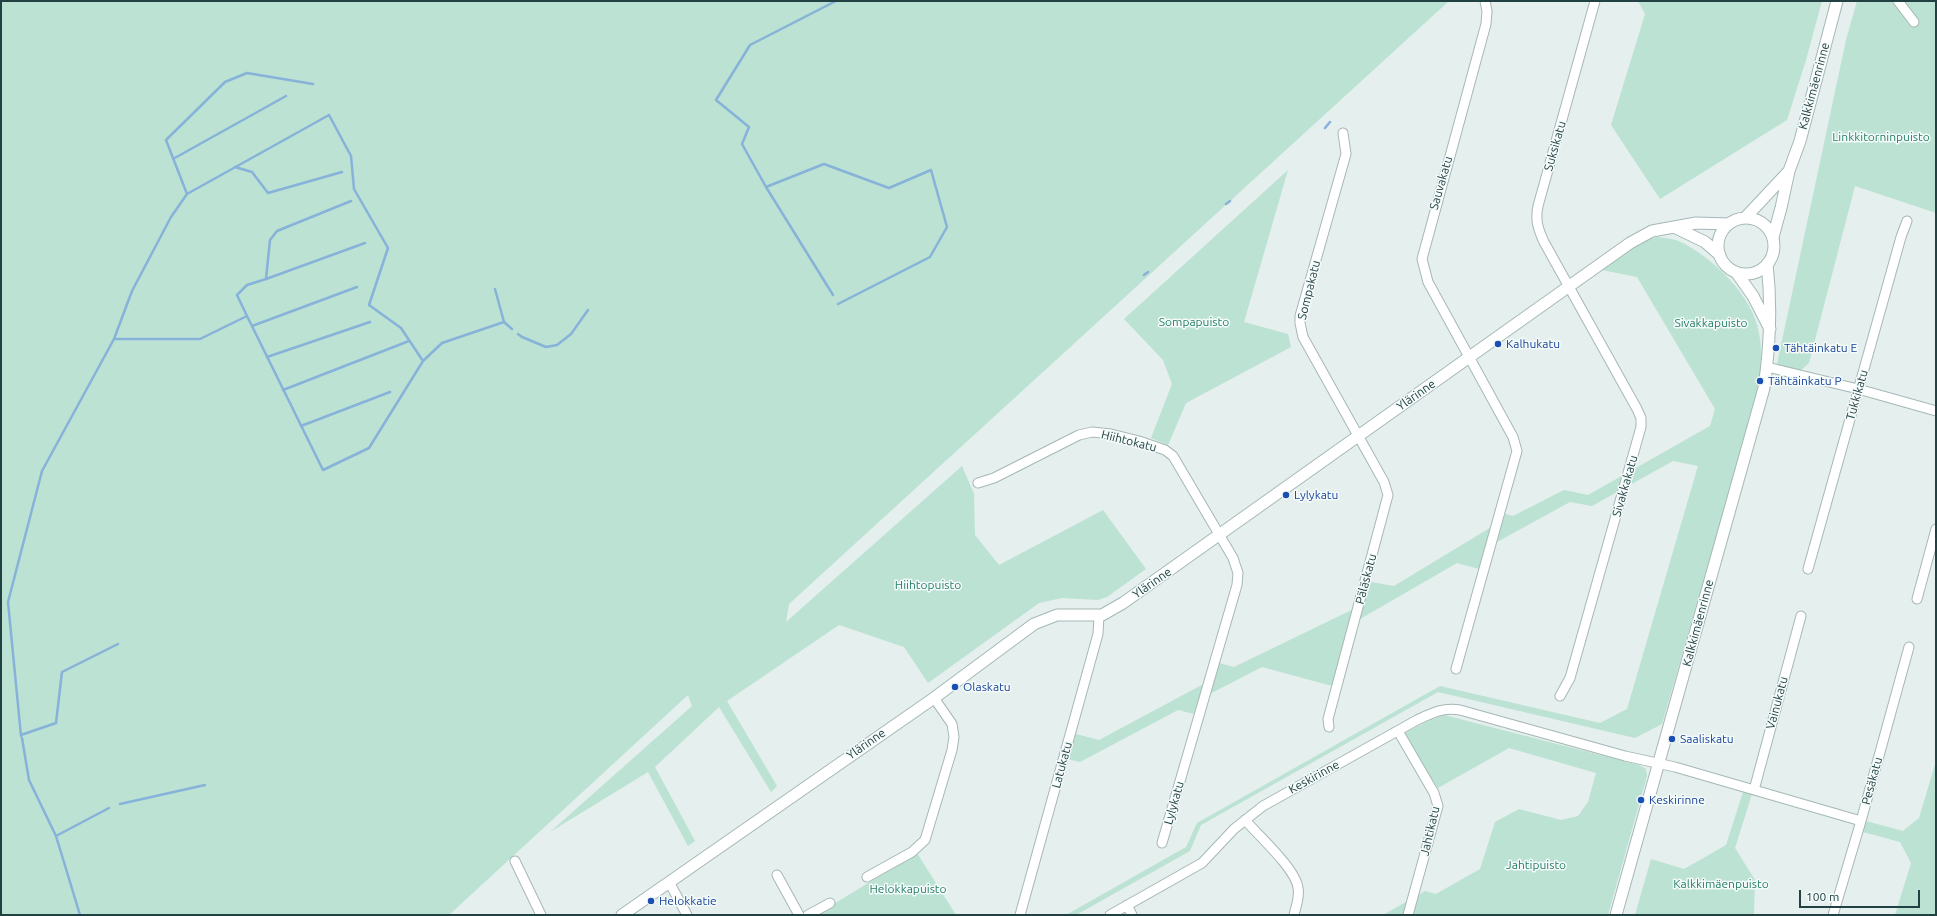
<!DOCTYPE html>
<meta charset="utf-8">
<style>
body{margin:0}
#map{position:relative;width:1937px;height:916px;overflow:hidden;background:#e4efee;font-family:Ubuntu,sans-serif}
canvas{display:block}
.frame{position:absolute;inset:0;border:2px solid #214143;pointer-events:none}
.scale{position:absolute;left:1799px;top:890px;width:121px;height:18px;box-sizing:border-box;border:2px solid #214143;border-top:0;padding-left:5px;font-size:12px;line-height:14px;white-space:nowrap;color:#214143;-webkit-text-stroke:3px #f5fbfa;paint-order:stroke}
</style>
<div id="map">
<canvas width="1937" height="916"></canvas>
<div class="frame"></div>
<div class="scale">100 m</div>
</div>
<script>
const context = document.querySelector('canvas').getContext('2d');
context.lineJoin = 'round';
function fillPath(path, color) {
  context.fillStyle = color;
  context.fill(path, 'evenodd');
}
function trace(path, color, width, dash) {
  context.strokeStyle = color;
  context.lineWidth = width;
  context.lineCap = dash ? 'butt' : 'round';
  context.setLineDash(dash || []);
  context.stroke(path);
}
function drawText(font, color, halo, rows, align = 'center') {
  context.font = font + ' Ubuntu,sans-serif';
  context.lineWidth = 3;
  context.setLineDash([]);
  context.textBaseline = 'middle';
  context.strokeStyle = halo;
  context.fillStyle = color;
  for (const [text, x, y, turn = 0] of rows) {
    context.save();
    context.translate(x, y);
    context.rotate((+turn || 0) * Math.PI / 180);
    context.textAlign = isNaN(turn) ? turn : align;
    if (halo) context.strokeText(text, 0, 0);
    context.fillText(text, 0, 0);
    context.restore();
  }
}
const green = new Path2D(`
 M1,1H1449L789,604L786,622L962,466L974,494L975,535L999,565L1103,510L1146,569L1107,597L1098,600L1062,598L1039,603L928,683L904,647L839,625L727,701L777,786L771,792L719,707L655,767L695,841L688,846L648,772L550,832L692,706L688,695L449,915H1Z
 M1638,1H1822L1806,60L1787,120L1660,199L1611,125L1645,14Z
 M1857,1H1936V213L1855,186L1809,363L1800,371L1777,364L1846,40Z
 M1288,170L1244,322L1288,334L1291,347L1186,403L1168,445L1151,438L1172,384L1163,360L1124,319Z
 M1657,237C1665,238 1674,239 1681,242C1713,258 1753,296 1759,333C1764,357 1759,383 1754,406L1662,724L1635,738L1438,692L1201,825L1190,851L1076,915H1066L1186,847L1197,823L1440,686L1600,723L1627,709L1698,466L1673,461L1592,506L1570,502L1486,548L1479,569L1457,563L1348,626L1332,686L1262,667L1198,700L1194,714L1178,710L1080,762L1067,759L1076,734L1099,740L1213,679L1219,663L1234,667L1364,604L1371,582L1394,586L1503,520L1505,514L1513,516L1564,490L1588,495L1710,426L1715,409L1637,277L1602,270L1640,242Z
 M1444,715L1639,765L1646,769L1647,776L1608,915H1383L1425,891L1436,894L1480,869L1495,822L1519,809L1561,820L1578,816L1588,802L1596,773L1509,748L1438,788L1403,734L1424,723Z
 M1936,761V915H1895L1911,863L1900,842L1863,832L1866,821L1903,831L1919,818Z
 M1743,792L1752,794L1735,848L1755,880L1754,915H1635L1651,859L1684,869L1726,845Z
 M917,853L956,915H816Z`);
const stream = new Path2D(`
 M1325,128L1330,122
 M173,159L286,96
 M235,167L252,172L268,193L342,172
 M766,187L824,164L889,188L931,170L947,227L930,257L838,304
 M187,194L166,140L225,82L247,73L313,84
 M1226,204L1230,201
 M1144,275L1148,272
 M266,279L365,243
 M833,295L766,187L742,144L749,127L716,100L750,45L836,1
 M247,316L237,295L247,285L266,279L270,240L277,231L351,201
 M504,322L512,329
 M252,326L357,287
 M518,334L522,337L546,347L557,345L571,334L588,310
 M114,339H200L247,316L323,470L369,448L423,361L442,343L504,322L495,289
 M267,357L370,322
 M283,390L409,341
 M301,426L390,392
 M21,735L56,723L62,672L118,644
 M21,736L8,602L42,471L114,339L132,291L171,217L187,194L329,115L351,156L354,189L388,248L369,305L401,328L423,361
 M22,738L29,780L56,836L80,915
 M120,804L205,785
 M56,836L109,808`);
const minor = new Path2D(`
 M1898,1L1914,22
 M1767,367L1858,389L1936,411
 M978,483L994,478L1079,435L1092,432L1111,434L1139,441L1165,450L1173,456L1233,558L1238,573L1237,585L1162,843
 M1808,569L1901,237L1907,221
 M1917,599L1936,529
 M1456,669L1517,451L1513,437L1428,282L1422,259L1486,24L1487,11L1485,1
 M1560,696L1570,678L1641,427V418L1637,409L1544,242C1538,229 1535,220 1538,206L1595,1
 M1329,727L1328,719L1388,495L1384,482L1303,337L1300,323V316L1346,154L1343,133
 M1398,731L1434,793L1438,806L1408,915
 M1754,790L1801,616
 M1245,820C1258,835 1296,869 1298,888C1300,897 1296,906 1294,915
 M515,861L541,915
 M777,875L799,915
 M867,877L912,852L925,840L952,750L954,737L952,724L934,698
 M669,882L687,915
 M1127,905L1132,915
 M808,915L830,903
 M1020,915L1098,634L1099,615
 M1110,915L1202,863L1234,829L1263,806L1417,720C1432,713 1443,707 1460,710L1625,756L1675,767L1861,821
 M1833,915L1861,821L1909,647`);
const tertiary = new Path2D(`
 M1745,218L1789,171
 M1718 246a28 28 0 1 1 56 0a28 28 0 1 1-56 0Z
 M1674,227L1705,242L1720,255
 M1773,237L1781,208L1789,171L1800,141L1837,1
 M1736,272L1753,296L1770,329
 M622,915L934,698L1034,624L1057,615H1102L1123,603L1630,243L1652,231L1696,223L1729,224
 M1616,915L1764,388C1770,346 1772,306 1767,264`);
const markers = [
 [1498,344,4,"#1a4fb4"],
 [1776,348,4,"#1a4fb4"],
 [1760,381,4,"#1a4fb4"],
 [1286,495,4,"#1a4fb4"],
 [955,687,4,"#1a4fb4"],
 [1672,739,4,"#1a4fb4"],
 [1641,800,4,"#1a4fb4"],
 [651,901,4,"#1a4fb4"]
];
const streetNames = [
 ["Kalkkimäenrinne",1814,86,-75],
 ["Suksikatu",1555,146,-74],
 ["Sauvakatu",1441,183,-74],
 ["Sompakatu",1309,290,-76],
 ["Ylärinne",1416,395,-35],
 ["Tukkikatu",1857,395,-74],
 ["Hiihtokatu",1129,441,14],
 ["Sivakkakatu",1625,486,-74],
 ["Päläskatu",1366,579,-75],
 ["Ylärinne",1152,583,-35],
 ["Kalkkimäenrinne",1698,623,-75],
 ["Vainukatu",1777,703,-75],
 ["Ylärinne",866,744,-35],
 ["Latukatu",1062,765,-75],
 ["Keskirinne",1314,777,-29],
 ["Pesäkatu",1872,781,-75],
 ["Lylykatu",1174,803,-74],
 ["Jahtikatu",1430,831,-77]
];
const parkNames = [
 ["Linkkitorninpuisto",1881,137],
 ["Sompapuisto",1194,322],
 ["Sivakkapuisto",1711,323],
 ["Hiihtopuisto",928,585],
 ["Jahtipuisto",1536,865],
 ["Kalkkimäenpuisto",1721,884],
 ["Helokkapuisto",908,889]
];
const transitNames = [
 ["Kalhukatu",1506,344],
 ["Tähtäinkatu E",1784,348],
 ["Tähtäinkatu P",1768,381],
 ["Lylykatu",1294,495],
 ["Olaskatu",963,687],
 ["Saaliskatu",1680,739],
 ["Keskirinne",1649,800],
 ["Helokkatie",659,901]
];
fillPath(green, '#bbe2d2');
trace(stream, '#87b2d9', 2.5);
trace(minor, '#a6b7b7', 11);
trace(tertiary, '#a6b7b7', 13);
trace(minor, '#fff', 9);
trace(tertiary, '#fff', 11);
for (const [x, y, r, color] of markers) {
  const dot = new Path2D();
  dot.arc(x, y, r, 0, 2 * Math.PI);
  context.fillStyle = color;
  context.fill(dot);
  trace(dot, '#f5fbfa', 1.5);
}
drawText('12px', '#214143', '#f5fbfa', streetNames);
drawText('12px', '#267f65', '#f5fbfa', parkNames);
drawText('12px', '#164399', '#f5fbfa', transitNames, 'left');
</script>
